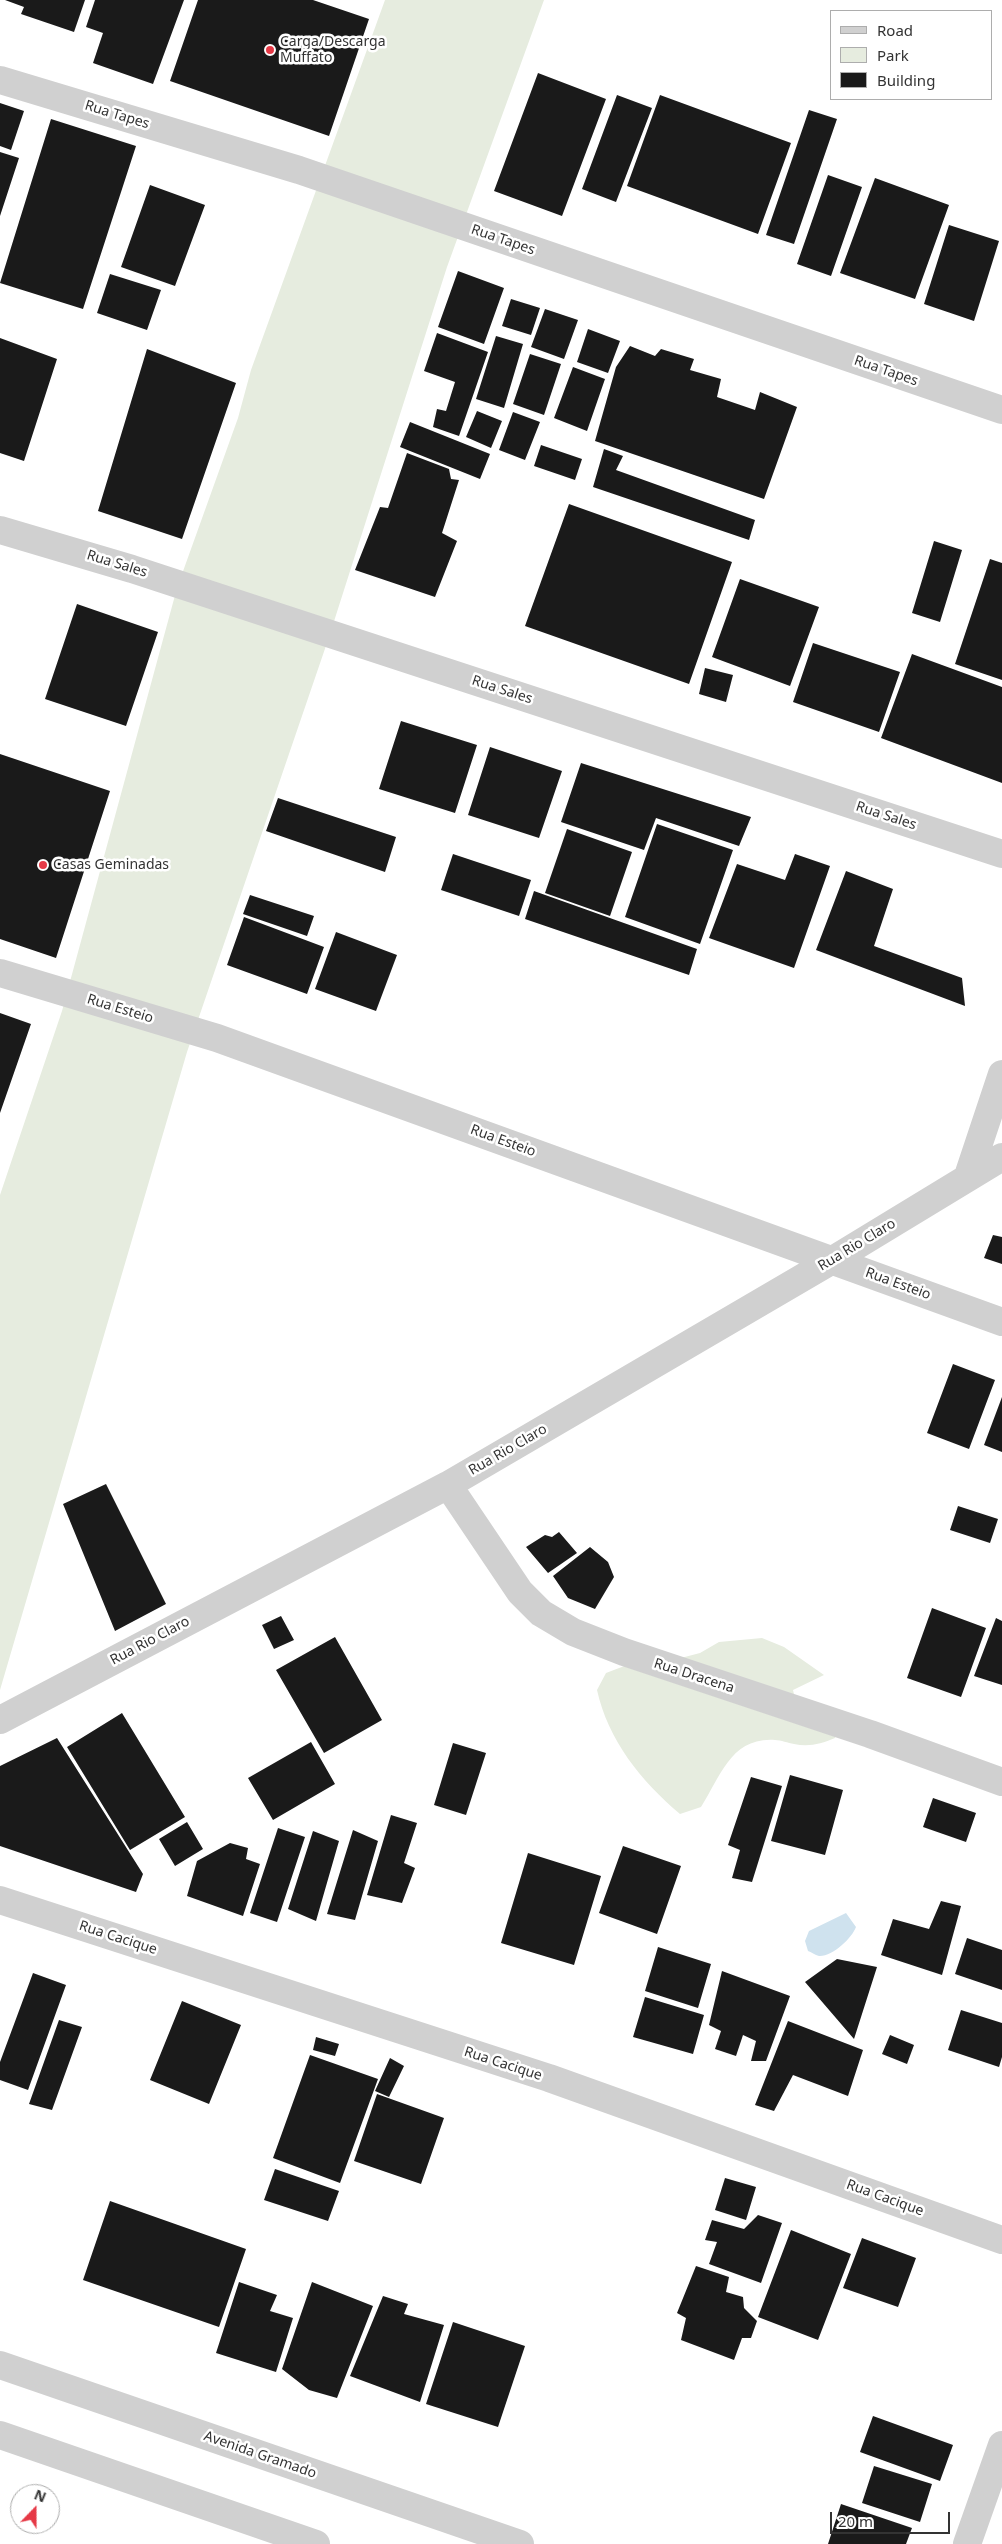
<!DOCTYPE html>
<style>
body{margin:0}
#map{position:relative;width:1002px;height:2544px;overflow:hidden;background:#fff;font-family:"Noto Sans",sans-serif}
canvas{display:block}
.legend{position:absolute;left:830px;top:10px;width:162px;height:90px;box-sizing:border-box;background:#fff;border:1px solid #adadad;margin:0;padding:6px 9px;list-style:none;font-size:15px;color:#333}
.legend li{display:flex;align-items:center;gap:10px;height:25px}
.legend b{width:25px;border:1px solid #adadad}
.north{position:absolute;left:10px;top:2484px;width:50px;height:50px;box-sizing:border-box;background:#fff;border:1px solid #adadad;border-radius:50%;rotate:22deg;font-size:14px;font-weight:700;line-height:20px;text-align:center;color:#333}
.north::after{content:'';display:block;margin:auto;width:18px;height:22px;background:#e63946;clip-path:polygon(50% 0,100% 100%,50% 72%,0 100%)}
.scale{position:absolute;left:830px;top:2512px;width:120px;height:22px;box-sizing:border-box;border:2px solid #333;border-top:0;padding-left:6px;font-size:15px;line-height:18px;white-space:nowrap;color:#333;-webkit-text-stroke:4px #fff;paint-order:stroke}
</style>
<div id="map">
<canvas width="1002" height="2544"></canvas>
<ul class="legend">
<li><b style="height:6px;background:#d0d0d0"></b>Road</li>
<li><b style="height:14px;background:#e6ecdf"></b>Park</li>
<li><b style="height:14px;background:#1a1a1a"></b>Building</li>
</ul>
<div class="north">N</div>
<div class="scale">20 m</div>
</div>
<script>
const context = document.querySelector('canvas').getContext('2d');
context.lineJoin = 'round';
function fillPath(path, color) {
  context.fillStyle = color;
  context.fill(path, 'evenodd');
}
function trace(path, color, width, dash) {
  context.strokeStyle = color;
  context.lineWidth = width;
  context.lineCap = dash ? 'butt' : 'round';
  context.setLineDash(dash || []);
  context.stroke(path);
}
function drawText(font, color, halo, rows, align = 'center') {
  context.font = font + ' "Noto Sans",sans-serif';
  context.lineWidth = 5;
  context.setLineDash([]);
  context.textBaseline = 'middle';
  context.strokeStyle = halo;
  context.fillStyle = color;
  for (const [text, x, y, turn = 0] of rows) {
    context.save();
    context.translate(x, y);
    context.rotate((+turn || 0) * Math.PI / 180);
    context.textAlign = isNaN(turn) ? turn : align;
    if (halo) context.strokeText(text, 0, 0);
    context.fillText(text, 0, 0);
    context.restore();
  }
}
const green = new Path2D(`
 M385,0H544L447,267L329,637L187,1052L0,1690V1195L62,1011L177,588L238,418L251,370Z
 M762,1638L784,1647L824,1675L793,1690L798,1711L840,1719L835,1738C821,1744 809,1747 794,1744C788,1743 781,1740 775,1740C731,1737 721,1776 701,1807L680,1814C641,1781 608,1740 597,1690L606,1673L627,1665L677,1659L700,1653L719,1642Z`);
const water = new Path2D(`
 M846,1913L856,1927C852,1938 832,1957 819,1956C815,1955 811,1952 808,1951L805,1941L809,1931Z`);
const building = new Path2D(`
 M5,0H85L74,32L21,14L24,7Z
 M95,0H184L153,84L93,63L103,33L86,27Z
 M198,0H313L369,19L329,136L170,81Z
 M538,73L606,99L562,216L494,191Z
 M617,95L652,108L616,202L582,189Z
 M660,95L791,143L758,234L627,186Z
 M0,103L24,111L11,150L0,146Z
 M809,110L837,119L794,244L766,235Z
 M51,119L136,146L83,309L0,283Z
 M0,152L19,158L0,216Z
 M828,175L862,187L831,276L797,264Z
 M875,178L949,205L915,299L840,273Z
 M150,185L205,205L175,286L121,267Z
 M949,225L999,241L974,321L924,304Z
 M458,271L504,288L484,344L438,327Z
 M110,274L161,290L147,330L97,313Z
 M511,299L540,308L531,335L502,326Z
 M545,309L578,320L564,359L531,347Z
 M588,329L620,341L608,373L577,362Z
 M437,333L488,352L459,436L433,427L437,409L446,411L455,382L424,371Z
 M496,336L523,344L504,408L476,399Z
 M0,338L57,359L24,461L0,453Z
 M630,346L655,356L661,349L694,359L690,370L721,379L717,397L755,410L760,392L797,407L764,499L595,441L616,367Z
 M147,349L236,383L182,539L98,511Z
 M530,354L561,364L544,415L513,404Z
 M573,367L605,379L587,431L554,418Z
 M477,411L502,421L491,448L466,437Z
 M513,412L540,422L525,460L499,450Z
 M410,422L490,454L480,479L400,447Z
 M541,445L582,459L575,480L534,466Z
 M604,449L623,456L616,470L755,520L749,540L593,487Z
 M407,453L449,469L451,479L459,480L442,533L457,541L435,597L355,570L380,507L388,508Z
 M569,504L732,562L689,684L525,626Z
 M934,541L962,550L940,622L912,613Z
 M990,559L1002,563V680L955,664Z
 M740,579L819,607L790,686L712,657Z
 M77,604L158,632L126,726L45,699Z
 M813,643L900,672L879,732L793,702Z
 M912,654L1002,687V783L881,738Z
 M705,668L733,675L726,702L699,694Z
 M401,721L477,745L455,813L379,789Z
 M490,747L562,771L539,838L468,815Z
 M0,754L110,791L56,958L0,939Z
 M581,763L751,817L739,846L656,818L644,850L561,822Z
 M278,798L396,837L385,872L266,831Z
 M657,824L733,850L700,944L625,917Z
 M567,829L632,852L610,916L545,893Z
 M453,854L531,880L519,916L441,890Z
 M795,854L830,866L794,968L709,938L737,864L785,880Z
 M846,871L893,889L874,946L962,978L965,1006L816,950Z
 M534,891L697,949L689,975L525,919Z
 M250,895L314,916L307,936L243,914Z
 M244,917L324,947L307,994L227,965Z
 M336,932L397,955L376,1011L315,989Z
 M0,1013L31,1024L0,1113Z
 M993,1235L1002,1237V1264L984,1258Z
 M953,1364L995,1380L969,1449L927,1433Z
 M1002,1397V1452L984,1445Z
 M106,1484L166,1604L115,1631L63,1504Z
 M958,1506L998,1519L990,1543L950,1530Z
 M559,1532L577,1553L548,1573L526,1547L545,1535L552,1537Z
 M590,1547L608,1562L614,1577L595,1609L568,1598L553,1576Z
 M932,1608L986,1628L961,1697L907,1678Z
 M281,1616L294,1640L274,1649L262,1625Z
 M996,1618L1002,1621V1685L974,1676Z
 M335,1637L382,1720L324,1753L276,1670Z
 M122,1713L185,1817L130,1850L67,1747Z
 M57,1738L143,1874L136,1892L0,1846V1766Z
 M311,1742L335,1784L273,1820L248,1778Z
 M453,1743L486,1753L466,1815L434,1805Z
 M790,1775L843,1790L825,1855L771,1841Z
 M751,1777L782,1786L752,1882L732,1878L740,1850L728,1845Z
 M933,1798L976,1813L966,1842L923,1827Z
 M391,1815L417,1823L404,1863L415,1868L402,1903L367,1895Z
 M187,1822L203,1849L175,1866L159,1839Z
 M278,1828L305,1837L277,1922L250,1913Z
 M353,1830L378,1841L355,1920L327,1914Z
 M313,1831L339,1841L316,1921L288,1909Z
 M230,1843L248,1848L246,1859L260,1864L243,1916L187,1896L197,1861Z
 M623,1846L681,1866L657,1934L599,1913Z
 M528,1853L601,1876L574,1965L501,1943Z
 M941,1901L961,1906L942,1975L881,1955L893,1919L929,1929Z
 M967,1938L1002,1950V1990L955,1974Z
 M658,1947L711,1964L698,2008L645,1991Z
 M837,1959L877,1967L854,2039L805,1982Z
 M722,1971L790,1996L766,2061H751L756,2041L743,2035L736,2056L715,2049L721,2031L709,2025Z
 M33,1973L66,1985L28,2090L0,2080V2062Z
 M645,1997L704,2015L693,2054L633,2037Z
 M182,2001L241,2025L209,2104L150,2080Z
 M961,2010L1002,2023V2057L999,2067L948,2050Z
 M59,2020L82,2027L52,2110L29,2104Z
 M788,2021L863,2050L848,2096L793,2075L774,2111L755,2105Z
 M890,2035L914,2045L907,2064L882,2054Z
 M316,2037L339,2044L335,2056L313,2050Z
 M310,2055L378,2079L340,2183L273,2158Z
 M390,2058L404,2066L389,2097L375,2091Z
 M377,2094L444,2118L421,2184L354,2161Z
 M275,2169L339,2191L328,2221L264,2200Z
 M725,2178L756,2187L746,2220L715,2210Z
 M110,2201L246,2249L219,2327L83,2280Z
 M758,2215L782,2223L761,2283L709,2264L717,2242L705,2240L712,2220L744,2229Z
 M791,2230L851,2254L818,2340L758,2317Z
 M862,2238L916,2258L898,2307L843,2288Z
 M696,2266L729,2277L726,2292L743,2297L744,2308L757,2321L751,2338H742L734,2360L681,2340L686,2318L677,2313Z
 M239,2282L277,2295L270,2311L293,2318L276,2372L216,2353Z
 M312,2282L373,2306L337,2398L309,2390L282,2369Z
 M383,2296L408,2304L404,2314L444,2325L420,2402L350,2376Z
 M453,2322L525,2346L498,2427L426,2404Z
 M873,2416L953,2445L940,2481L860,2452Z
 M874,2466L932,2484L920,2522L862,2503Z
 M841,2504L912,2528L906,2544H828Z`);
const minor = new Path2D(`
 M0,80L299,170L1002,410
 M0,530L132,569L1002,854
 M0,973L217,1038L1002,1322
 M968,1176L1002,1074
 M448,1485L520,1592L541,1613L573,1632L624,1652L870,1734L1002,1782
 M0,1720L448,1485L831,1261L1002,1157
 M0,1900L549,2078L1002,2240
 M967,2544L1002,2445`);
const tertiary = new Path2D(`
 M0,2365L520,2544
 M0,2435L316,2544`);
const markers = [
 [270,50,5,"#e63946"],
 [43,865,5,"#e63946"]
];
const poiNames = [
 ["Carga/Descarga",280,42],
 ["Muffato",280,58],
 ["Casas Geminadas",53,865]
];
const streetNames = [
 ["Rua Tapes",117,115,17],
 ["Rua Tapes",503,240,19],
 ["Rua Tapes",886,371,19],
 ["Rua Sales",117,564,17],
 ["Rua Sales",502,690,18],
 ["Rua Sales",886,816,18],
 ["Rua Esteio",120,1009,17],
 ["Rua Esteio",503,1141,20],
 ["Rua Rio Claro",857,1245,-31],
 ["Rua Esteio",898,1284,20],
 ["Rua Rio Claro",508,1450,-30],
 ["Rua Rio Claro",150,1641,-28],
 ["Rua Dracena",694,1676,18],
 ["Rua Cacique",118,1938,18],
 ["Rua Cacique",503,2064,18],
 ["Rua Cacique",885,2198,20],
 ["Avenida Gramado",260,2455,19]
];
fillPath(green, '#e6ecdf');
fillPath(water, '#cfe2ee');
fillPath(building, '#1a1a1a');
trace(minor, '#d0d0d0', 28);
trace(tertiary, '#d0d0d0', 28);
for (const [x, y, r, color] of markers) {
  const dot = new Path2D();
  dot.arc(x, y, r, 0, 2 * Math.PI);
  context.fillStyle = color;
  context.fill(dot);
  trace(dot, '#fff', 2);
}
drawText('14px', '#333', '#fff', poiNames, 'left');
drawText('14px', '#333', '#fff', streetNames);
</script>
